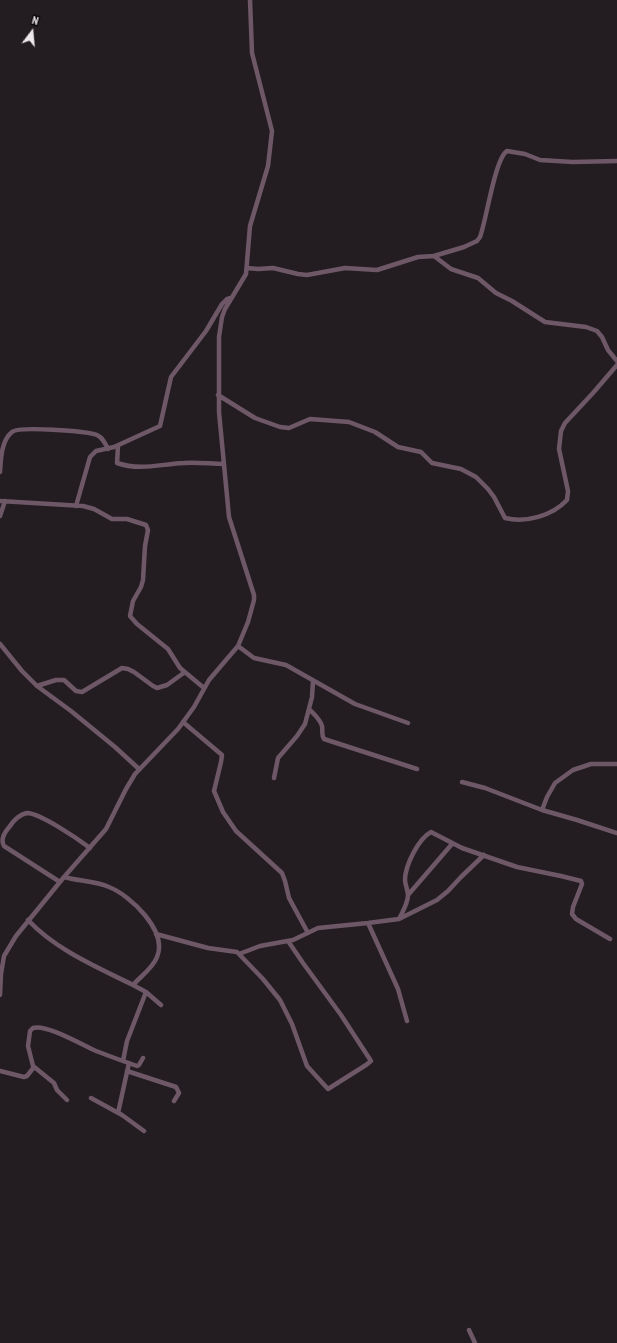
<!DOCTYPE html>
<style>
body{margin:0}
#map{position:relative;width:617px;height:1343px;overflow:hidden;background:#231d21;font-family:"PT Sans Narrow",sans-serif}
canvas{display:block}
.north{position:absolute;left:12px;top:12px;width:40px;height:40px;-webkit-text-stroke:3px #0a080a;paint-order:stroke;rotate:16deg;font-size:11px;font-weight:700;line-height:16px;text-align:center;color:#eeeaec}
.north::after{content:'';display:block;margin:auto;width:14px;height:18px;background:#eeeaec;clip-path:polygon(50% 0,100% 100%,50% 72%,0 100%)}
</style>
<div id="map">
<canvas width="617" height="1343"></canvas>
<div class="north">N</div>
</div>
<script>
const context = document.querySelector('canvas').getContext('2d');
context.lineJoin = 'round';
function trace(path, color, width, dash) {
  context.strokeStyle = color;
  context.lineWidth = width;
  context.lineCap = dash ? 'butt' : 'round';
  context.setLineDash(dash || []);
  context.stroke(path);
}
const minor = new Path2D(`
 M434,256L451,269L478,278L496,293L512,301L545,322L586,327L597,331L602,337L608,350L617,361
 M247,268L258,269L273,268L298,274L307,275L345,268L377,270L418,257L434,256L464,247L477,241L480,237C486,222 495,158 507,151L525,154L540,160L573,162L617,161
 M218,395L255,418L280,427L289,428L310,419L349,422L375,432L398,447L421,452L432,463L461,469L476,477L488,489L494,497L505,518C526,523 552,516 567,500L568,491L559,449L561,431L565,423L593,393L617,365
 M118,446L117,463C140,471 161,464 184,463C197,462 211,464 224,464
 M0,472C1,459 1,441 12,432C19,426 86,431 97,435C103,438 105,443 108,449
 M0,501L83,506L94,509L112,519H127L146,525L148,530L145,546L143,580L141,587L133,601L130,616L137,624L168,649L180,668L204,688
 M76,506L90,457L96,451L114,447L160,426L171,377L206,331L222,304L227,299L231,298
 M0,516L5,501
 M0,644L22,671L37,686L71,711L115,747L139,769
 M238,646L254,658L286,665L355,704L408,723
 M37,686L56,680H64L76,691L82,692L122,668L128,669L134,672L153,686L157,688L167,685L185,672
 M309,709C314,714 320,719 322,726C323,731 321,735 324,739L417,769
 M183,722L222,755L221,762L214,791L223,812L236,831L282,873L285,881L289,898L308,933
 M274,778L278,758L297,736L305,724L312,697L313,681
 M462,782L485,788L542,810L577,820L617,833
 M542,810L547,797L555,783L573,770L591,764H617
 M64,877C78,881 95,881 109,887C130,895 168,931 157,957C153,968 141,976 133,985
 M60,882L4,846C0,839 5,832 10,826C13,821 20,814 27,813C40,813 78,839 90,848
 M408,895L452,844
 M399,919C403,911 408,903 408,895C408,890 405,885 405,880C405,866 418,839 431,832L462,848L517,867L561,876L581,881L582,884L573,907L572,914L576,919L610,939
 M28,920C56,950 97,967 133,985L146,992L161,1005
 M368,923L398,989L407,1021
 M156,934L208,948L237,952L263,979L280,1000L292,1024L307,1066L328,1089L366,1065L371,1061L341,1015L303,963L288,941
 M239,954L260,946L293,940L318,928L368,923L399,919L437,900L448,891L461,877L484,855
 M0,995L1,974L4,956L16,936L64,877L106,829L126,789L135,774L178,729L194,707L209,680L238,646L248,622L254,600V595L229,517L219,412V337L222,317L225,309L246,274L250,226L268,166L272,131L252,53L250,0
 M123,1061L127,1041L146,992
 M0,1071L24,1077L27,1076L34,1067
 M127,1071L176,1087L179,1093L174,1101
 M91,1098L122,1115L144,1131
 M67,1100L57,1090L54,1083L33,1066L28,1046L30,1031L33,1028C47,1024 82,1045 96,1051C109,1056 123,1061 137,1066L139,1065L143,1058
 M118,1113L129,1063
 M469,1330L475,1343`);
trace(minor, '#6e5867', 4.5);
</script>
